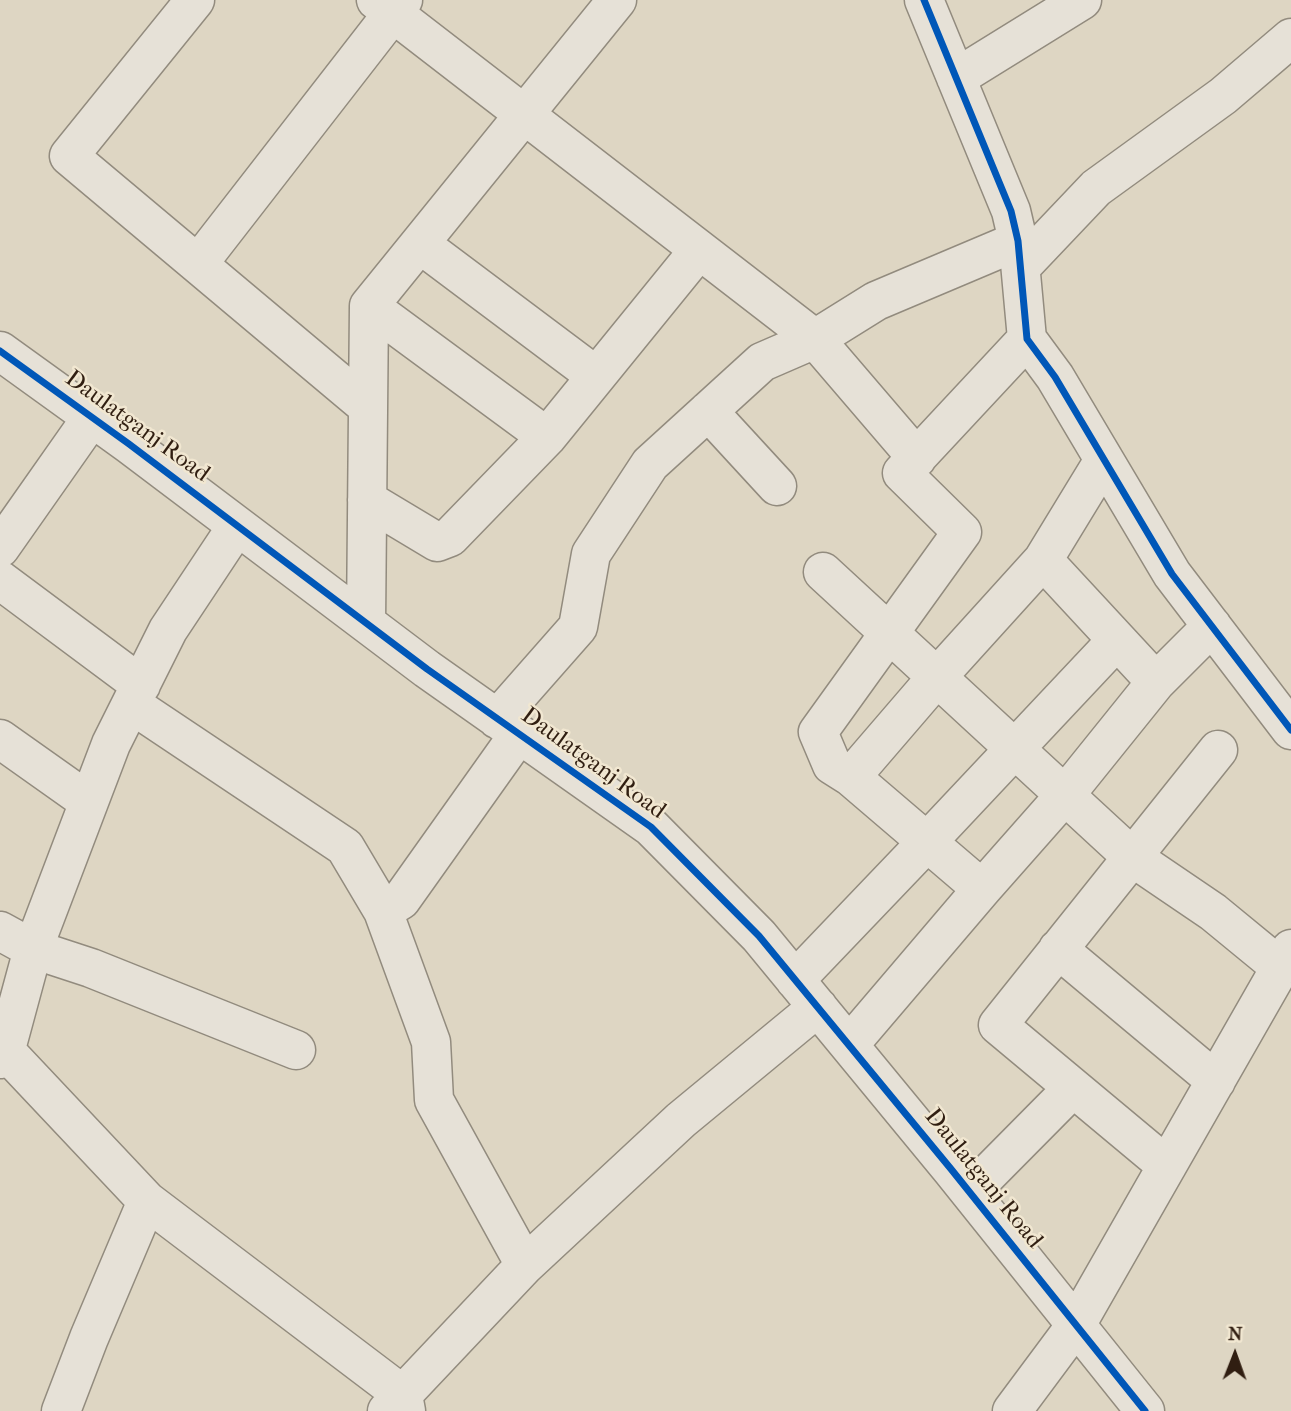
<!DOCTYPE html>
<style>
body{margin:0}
#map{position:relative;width:1291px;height:1411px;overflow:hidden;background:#ded6c3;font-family:"IM FELL French Canon",serif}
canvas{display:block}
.north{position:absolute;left:1200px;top:1320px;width:70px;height:70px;-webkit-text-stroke:5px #f1e7d1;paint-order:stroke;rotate:1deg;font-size:19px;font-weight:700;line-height:28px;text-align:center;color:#301e11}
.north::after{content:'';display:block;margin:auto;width:24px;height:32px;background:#301e11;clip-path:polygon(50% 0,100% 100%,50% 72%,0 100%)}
</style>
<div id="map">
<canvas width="1291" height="1411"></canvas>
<div class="north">N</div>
</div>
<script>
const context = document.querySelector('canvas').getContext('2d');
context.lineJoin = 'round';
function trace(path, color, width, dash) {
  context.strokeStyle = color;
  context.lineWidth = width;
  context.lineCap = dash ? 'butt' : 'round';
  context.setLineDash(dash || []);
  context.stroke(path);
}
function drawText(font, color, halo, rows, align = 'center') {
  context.font = font + ' "IM FELL French Canon",serif';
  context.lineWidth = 5;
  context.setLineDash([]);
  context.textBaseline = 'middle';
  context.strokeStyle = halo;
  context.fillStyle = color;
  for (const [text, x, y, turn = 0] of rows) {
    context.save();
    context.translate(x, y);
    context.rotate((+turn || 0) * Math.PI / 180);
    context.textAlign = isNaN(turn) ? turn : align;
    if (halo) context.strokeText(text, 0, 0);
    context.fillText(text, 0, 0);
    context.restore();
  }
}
const minor = new Path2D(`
 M195,0L69,156L368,407
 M376,0L815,339L917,458
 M924,0L1011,211L1018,241L1027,339L1055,377L1172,574L1291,730
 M956,78L1082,0
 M420,244L596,376
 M198,264L403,0
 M1021,267L1096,188L1223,96L1291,38
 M369,306L547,437
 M0,351L129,444L427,669L651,827L759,936L951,1169L1145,1411
 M708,411L777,486
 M367,500L437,542L450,537L547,437L699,250
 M0,548L92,417
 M1043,560L1156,682
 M823,572L1132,857L1213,912L1280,967
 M0,580L141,685
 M366,623L369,306L617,0
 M131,704L345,847L383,911L431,1042L434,1100L525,1265
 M497,719L578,627L591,554L650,464L762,362L815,339L876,301L1018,241
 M0,739L89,802
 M851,777L937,677L1043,560L1104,460
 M982,889L851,777L832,765L818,732L962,532L902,473L1027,339
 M383,911L401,900L519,734
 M0,931L33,949L91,968L296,1050
 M1058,949L1216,1081
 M795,980L927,842L1117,640
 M0,1045L147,1201L403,1395L406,1411
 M849,1045L982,889L1065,795L1156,682L1212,626
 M0,1059L6,1049L33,949L111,744L168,630L237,526
 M1167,1166L998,1025L1218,750
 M970,1192L1073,1088
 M61,1411L89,1338L147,1201
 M387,1411L525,1265L681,1120L818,1007
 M1012,1411L1076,1325L1291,949`);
const cycleway = new Path2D(`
 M924,0L1011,211L1018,241L1027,339L1055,377L1172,574L1291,730
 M0,351L129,444L427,669L651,827L759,936L951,1169L1145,1411`);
const streetNames = [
 ["Daulatganj Road",137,427,36],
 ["Daulatganj Road",593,764,36],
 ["Daulatganj Road",983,1179,51]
];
trace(minor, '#928b7e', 41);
trace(minor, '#e6e1d7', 38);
trace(cycleway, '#0057b8', 7);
drawText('24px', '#301e11', '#f1e7d1', streetNames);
</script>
